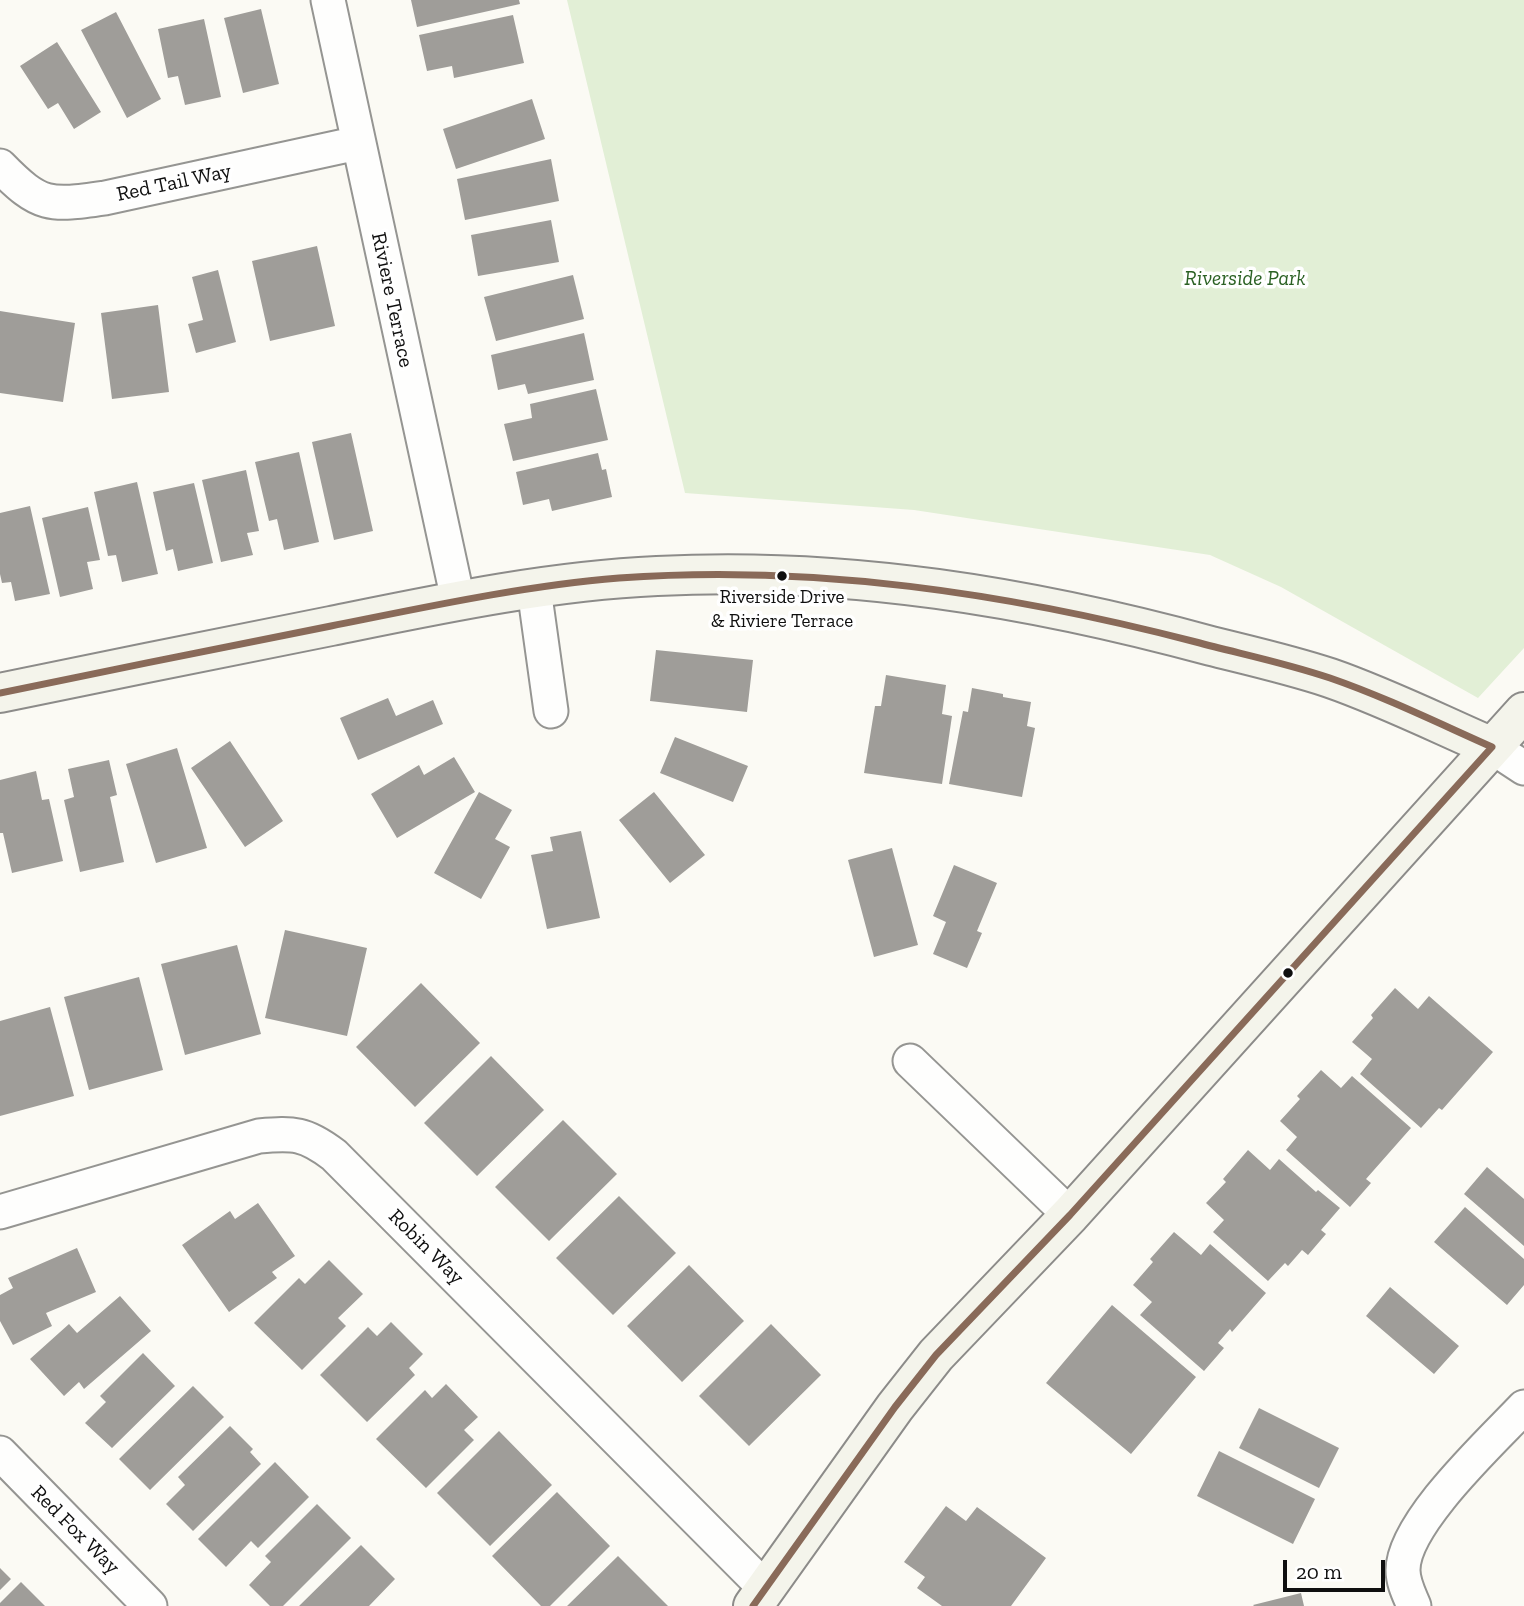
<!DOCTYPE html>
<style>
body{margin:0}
#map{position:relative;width:1524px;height:1606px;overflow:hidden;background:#fbfaf4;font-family:"Zilla Slab",serif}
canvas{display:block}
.scale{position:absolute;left:1283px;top:1560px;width:102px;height:32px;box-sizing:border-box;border:4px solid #0f0f0f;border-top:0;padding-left:9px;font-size:21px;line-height:24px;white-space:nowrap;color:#0f0f0f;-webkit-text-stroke:5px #fff;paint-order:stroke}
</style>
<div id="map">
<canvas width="1524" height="1606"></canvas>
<div class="scale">20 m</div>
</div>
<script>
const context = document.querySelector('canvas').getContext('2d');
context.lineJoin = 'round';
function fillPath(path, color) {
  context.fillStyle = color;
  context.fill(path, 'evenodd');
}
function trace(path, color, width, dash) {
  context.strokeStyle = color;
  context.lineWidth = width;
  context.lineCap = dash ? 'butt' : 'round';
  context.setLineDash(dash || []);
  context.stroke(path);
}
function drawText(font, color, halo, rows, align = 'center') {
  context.font = font + ' "Zilla Slab",serif';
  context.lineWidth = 7;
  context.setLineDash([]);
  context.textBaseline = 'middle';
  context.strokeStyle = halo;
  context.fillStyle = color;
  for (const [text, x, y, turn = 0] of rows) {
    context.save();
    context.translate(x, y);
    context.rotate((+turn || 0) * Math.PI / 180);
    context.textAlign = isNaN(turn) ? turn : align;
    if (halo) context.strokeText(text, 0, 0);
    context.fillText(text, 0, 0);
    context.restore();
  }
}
const green = new Path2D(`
 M567,0H1524V648L1478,698L1281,587L1210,555L914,510L685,493Z`);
const building = new Path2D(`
 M411,0H519L520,4L417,27Z
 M261,9L279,84L243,93L224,18Z
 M116,12L161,99L127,118L81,30Z
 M513,15L524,63L454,78L452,66L427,71L419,35Z
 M204,19L221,97L185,105L178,76L168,78L158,29Z
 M57,42L101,112L74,129L58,103L48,109L20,66Z
 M532,99L545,139L456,169L443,129Z
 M551,159L559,201L465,220L457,179Z
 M551,220L559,262L478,276L471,235Z
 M317,246L335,326L270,341L252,261Z
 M218,270L236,342L196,353L188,324L203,320L192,277Z
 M573,275L584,319L496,341L484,297Z
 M158,305L169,392L112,399L101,313Z
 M0,311L75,323L63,402L0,393Z
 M584,333L594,380L528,394L525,384L498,390L491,355Z
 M596,389L608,440L513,461L504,424L532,418L530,404Z
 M351,433L373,531L334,540L312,442Z
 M299,452L319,542L284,550L277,519L269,521L255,462Z
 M598,453L602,470L606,469L612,497L552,511L549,499L523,505L516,472Z
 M246,470L259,531L247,533L253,555L221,562L202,480Z
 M137,482L158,574L122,582L116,555L108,556L94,492Z
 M194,483L213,563L178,571L173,549L166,551L153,492Z
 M30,506L50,594L15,601L11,582L2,583L0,574V513Z
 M88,507L100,560L87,562L93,589L60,597L42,518Z
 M656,650L753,660L747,712L650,701Z
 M886,675L946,685L942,714L952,716L942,784L864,773L875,706H881Z
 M972,688L1003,694V697L1031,702L1027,726L1035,728L1022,797L949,784L963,711L968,712Z
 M388,698L396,716L433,700L443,724L358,760L340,718Z
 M675,737L748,766L733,802L660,773Z
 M230,741L283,821L245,847L191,768Z
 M177,748L207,848L156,863L126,764Z
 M454,757L475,792L397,838L371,794L419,765L424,775Z
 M109,760L117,795L110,797L124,862L80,872L64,800L74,797L68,769Z
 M36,771L42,800L49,799L63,861L12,873L3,833H0V780Z
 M479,792L512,810L495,839L510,847L481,899L434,873Z
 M654,792L705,855L670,883L619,820Z
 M581,831L600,918L547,929L531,855L553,851L550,837Z
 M892,848L918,945L874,957L848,860Z
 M954,865L997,883L977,931L982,933L967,968L933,954L946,922L933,916Z
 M285,930L367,948L347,1036L265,1018Z
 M237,945L261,1034L185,1055L161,964Z
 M139,977L163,1070L89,1090L64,997Z
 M421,983L480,1043L415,1107L356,1047Z
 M1395,988L1418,1009L1429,996L1493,1052L1442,1110L1439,1108L1421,1128L1360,1074L1372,1059L1352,1042L1373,1018L1371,1015Z
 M50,1007L74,1096L0,1116V1021Z
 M491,1056L544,1110L477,1176L424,1123Z
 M1321,1070L1341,1088L1352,1076L1411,1128L1366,1179L1371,1183L1350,1207L1286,1150L1297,1137L1280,1121L1300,1099L1297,1096Z
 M563,1120L617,1174L549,1241L495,1187Z
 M1248,1150L1270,1170L1279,1159L1316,1192L1318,1190L1340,1208L1321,1230L1326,1234L1308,1255L1302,1250L1288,1266L1285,1263L1268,1281L1213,1232L1224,1220L1206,1203L1226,1182L1223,1179Z
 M1487,1167L1524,1199V1246L1464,1194Z
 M619,1196L676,1253L613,1315L556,1258Z
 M258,1203L295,1256L272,1272L277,1278L229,1312L182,1245L230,1211L235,1219Z
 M1465,1207L1524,1259V1285L1507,1305L1434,1242Z
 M1174,1232L1201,1255L1210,1244L1266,1293L1232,1332L1230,1329L1218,1343L1224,1348L1204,1371L1140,1315L1152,1302L1133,1285L1153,1262L1150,1259Z
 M77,1248L96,1292L46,1313L52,1326L13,1345L0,1321V1295L13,1288L8,1278Z
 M329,1260L363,1294L338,1318L346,1326L302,1370L254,1323L299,1278L305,1284Z
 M689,1265L744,1321L682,1382L627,1326Z
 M1390,1287L1459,1346L1434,1374L1366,1316Z
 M120,1296L151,1331L84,1389L79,1382L64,1396L30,1359L69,1324L77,1333Z
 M1112,1305L1196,1377L1131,1454L1046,1383Z
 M391,1322L423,1354L409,1368L415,1375L367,1422L320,1375L368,1327L377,1336Z
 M771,1324L821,1375L749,1446L699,1396Z
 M143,1353L175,1386L112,1448L85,1423L106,1402L100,1396Z
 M446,1384L478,1417L464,1430L474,1440L426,1488L376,1439L425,1390L432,1398Z
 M193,1386L224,1417L150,1490L119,1459Z
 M1259,1408L1339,1448L1319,1488L1239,1448Z
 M230,1426L253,1449L250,1452L261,1464L193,1531L166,1504L185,1485L178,1477Z
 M499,1431L552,1485L490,1546L437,1493Z
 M1219,1451L1315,1499L1293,1544L1197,1496Z
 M275,1462L309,1497L258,1548L251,1541L226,1567L198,1539Z
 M557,1492L610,1546L550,1606H541L492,1556Z
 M317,1504L351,1538L283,1606H270L249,1585L271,1562L265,1556Z
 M946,1506L966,1521L977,1507L1046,1558L1011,1606H942L917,1588L925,1577L904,1562Z
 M361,1545L395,1579L369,1606H299Z
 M618,1556L668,1606H567Z
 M0,1568L11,1579L0,1590Z
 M21,1582L45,1606H0V1603Z
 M1301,1593L1304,1606H1254L1253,1605Z`);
const street = new Path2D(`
 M328,0L458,600
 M0,166C40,207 49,206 105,198L358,143
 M534,589L551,711
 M1492,747L1524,768
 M910,1061L1070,1215
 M0,1212L259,1136C294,1133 305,1133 334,1155L766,1589
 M0,1453L150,1606
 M1414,1606C1409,1594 1403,1583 1403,1570C1403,1523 1492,1441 1524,1407`);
const secondary = new Path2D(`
 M0,693C110,670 221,648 331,626C439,604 547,581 657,576C845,566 1031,597 1211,646C1251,656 1291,665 1330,678C1385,697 1439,724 1492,747
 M753,1606L895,1407L936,1355L1070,1215L1524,712`);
const bus1 = new Path2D(`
 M0,693C110,670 221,648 331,626C426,607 522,586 619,578C814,564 1007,593 1196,642C1241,654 1286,663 1330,678C1385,697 1438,723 1492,747L1070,1215L936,1355L895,1407L753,1606`);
const markers = [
 [782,576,6,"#0f0f0f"],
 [1288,973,6,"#0f0f0f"]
];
const busNames = [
 ["Riverside Drive",782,598],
 ["& Riviere Terrace",782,622]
];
const streetNames = [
 ["Red Tail Way",174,183,-12],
 ["Riviere Terrace",392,300,78],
 ["Robin Way",426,1247,45],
 ["Red Fox Way",75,1530,45]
];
const parkNames = [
 ["Riverside Park",1245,279]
];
fillPath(green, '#e2efd6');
fillPath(building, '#9f9d99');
trace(street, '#959592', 37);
trace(secondary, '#8c8b89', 42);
trace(street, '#fefefd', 33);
trace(secondary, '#f4f4eb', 38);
trace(bus1, '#896a59', 7);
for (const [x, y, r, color] of markers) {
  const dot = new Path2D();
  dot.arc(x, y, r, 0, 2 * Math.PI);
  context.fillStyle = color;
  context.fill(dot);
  trace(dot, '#fff', 2.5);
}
drawText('19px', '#0f0f0f', '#fff', busNames);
drawText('21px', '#0f0f0f', '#fff', streetNames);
drawText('italic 21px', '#2b6124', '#fff', parkNames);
</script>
